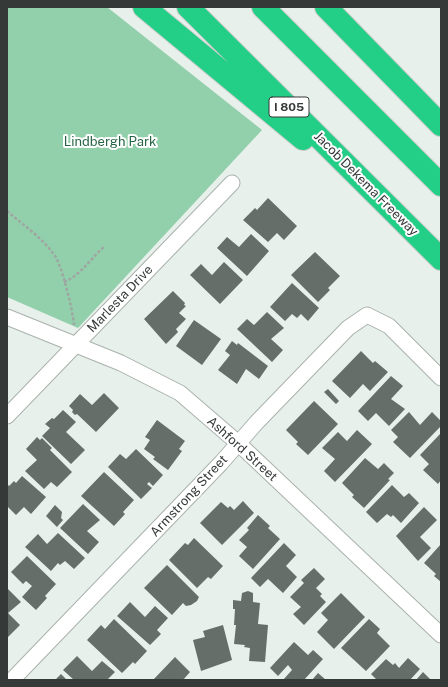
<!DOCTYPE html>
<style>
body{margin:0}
#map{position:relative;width:448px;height:687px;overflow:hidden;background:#e7f0ea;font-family:"Public Sans",sans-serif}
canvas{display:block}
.frame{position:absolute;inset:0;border:8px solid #353937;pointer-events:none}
</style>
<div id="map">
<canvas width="448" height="687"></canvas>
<div class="frame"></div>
</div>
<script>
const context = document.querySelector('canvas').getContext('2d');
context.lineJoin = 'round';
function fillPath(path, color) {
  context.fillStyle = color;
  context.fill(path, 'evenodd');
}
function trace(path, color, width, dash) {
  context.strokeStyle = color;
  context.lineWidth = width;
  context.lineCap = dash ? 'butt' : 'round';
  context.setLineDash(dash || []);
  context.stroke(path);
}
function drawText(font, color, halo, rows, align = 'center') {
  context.font = font + ' "Public Sans",sans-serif';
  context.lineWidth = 4;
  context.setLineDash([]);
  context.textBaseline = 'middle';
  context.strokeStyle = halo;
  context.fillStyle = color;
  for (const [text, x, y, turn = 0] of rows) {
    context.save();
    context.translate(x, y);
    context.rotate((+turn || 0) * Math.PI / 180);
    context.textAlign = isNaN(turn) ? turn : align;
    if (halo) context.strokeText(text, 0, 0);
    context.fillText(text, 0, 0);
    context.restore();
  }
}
const green = new Path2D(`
 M7,7H107L262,130L78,328L7,297Z`);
const building = new Path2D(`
 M268,198L297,226L284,240L277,233L268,242L243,220L255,208L257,210Z
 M251,234L269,251L247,276L217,248L227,237L239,247Z
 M315,252L340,276L328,288L330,290L318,302L291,275Z
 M224,262L243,280L220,304L190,275L201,264L212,275Z
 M292,283L319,308L308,321L301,314L297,318L292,314L285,321L270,307Z
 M173,291L185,303L184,305L186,306L179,313L186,319L176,329L178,332L166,344L144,319Z
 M267,312L284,328L271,339L283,350L272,362L237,329L247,319L254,325Z
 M194,320L221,339L202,365L176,346Z
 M232,341L237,345L238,343L268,366L259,379L246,369L237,384L218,370L230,355L225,351Z
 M361,351L373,363L375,361L388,372L370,391L363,384L350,398L332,381Z
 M391,376L403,386L391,399L405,409L389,426L376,413L368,421L358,411Z
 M328,389L339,401L336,404L324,392Z
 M104,393L119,408L96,432L77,414L75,415L72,412L73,410L69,406L80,394L92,405Z
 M314,401L338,424L308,455L296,444L298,442L286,430Z
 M63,410L76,422L66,432L85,450L71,464L42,436L50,428L45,424L52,418L54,419Z
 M409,412L420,425L432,412L441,421V426L410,458L393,442L398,437L391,430Z
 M157,420L185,441L179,449L182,451L168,470L153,459L155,457L144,449L150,440L145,437Z
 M357,430L372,444L335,482L324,471L335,459L322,448L338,432L347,441Z
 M441,433V480L438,484L423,470L429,464L420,455Z
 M37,437L40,440L42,438L52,448L50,450L72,472L57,487L51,482L44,489L25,471L37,460L26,449Z
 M136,449L163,475L153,486L149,482L147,484L152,488L141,499L108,467L120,454L126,459Z
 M365,458L378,469L384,463L394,473L388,479L390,480L364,508L352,497L354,495L342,483Z
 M104,472L134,500L123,512L125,514L114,526L81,496Z
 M22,476L46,497L31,514L24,507L16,515L7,506V484L9,486L14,481L16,483Z
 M392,485L404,497L409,493L419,503L401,523L393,515L391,517L387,514L377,523L366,512Z
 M243,501L254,513L222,545L200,523L221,502L228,508L230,506L234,510Z
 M83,504L100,520L87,531L99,542L88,554L60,528Z
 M55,505L62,512L61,518L63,520L57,527L46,516Z
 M424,507L437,520L420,537L431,548L418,561L396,536Z
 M258,515L270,526L268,528L280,539L253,569L239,556L247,547L239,540L249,530L247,528Z
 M58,533L85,558L74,569L65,561L60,565L58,563L51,571L25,547L38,534L47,544Z
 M194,538L223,566L211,579L208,577L197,588L169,560L185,543L188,545Z
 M284,543L296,555L286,566L297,577L283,593L268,579L260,587L251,578Z
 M441,544V582L434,576L436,574L424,563Z
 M27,556L56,584L45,596L47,598L36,610L22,597L32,586L26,581L23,584L11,572Z
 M167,565L199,597L197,601L191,605L186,606L183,603L172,615L144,588Z
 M314,568L325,579L316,588L322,594L320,596L326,602L304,625L293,614L301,607L290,597L304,583L301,580Z
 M7,588L21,602L8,613L20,625L8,637Z
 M248,591L253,593V602L260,603L258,624L268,625L265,662L249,661L250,648L244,647L245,645L234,644L236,625H234L235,609H233V600L241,601L242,593Z
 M341,593L365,617L334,649L317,632L328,620L321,613Z
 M130,602L145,617L155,606L168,618L157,630L161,634L150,645L117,616Z
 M114,619L147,651L135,664L133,662L122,673L87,640L101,625L105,629Z
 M369,619L380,629L377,633L390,646L366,671L341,648Z
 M223,625L232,660L201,671L193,640L205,637L203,631Z
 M294,642L308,655L313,650L323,659L304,680H283L292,670L288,665L278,676L270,668Z
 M77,656L92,671L102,661L115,672L107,680H74L63,670Z
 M175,657L190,672L183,680H153Z
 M408,658L420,669L410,680H377L371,674L386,659L393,665L395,663L399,668Z
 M423,672L431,680H416Z
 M318,673L326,680H312Z
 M61,674L67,680H55Z`);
const path = new Path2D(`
 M7,211C23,225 43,238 55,256C62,266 73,311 74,325
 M64,282C81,275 90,259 104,247`);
const minor = new Path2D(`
 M7,317L121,363L180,393L238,443L441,635
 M7,416L232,183
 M12,680L221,463L257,422L348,328L367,315L389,326L441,378`);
const highway = new Path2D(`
 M144,7L303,139
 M188,7L441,259
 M263,7L441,185
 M326,7L441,125`);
const shields = [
 [289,107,40]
];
const shieldNames = [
 ["I 805",289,107]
];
const parkNames = [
 ["Lindbergh Park",110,142]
];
const streetNames = [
 ["Jacob Dekema Freeway",366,184,45],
 ["Marlesta Drive",120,299,-46],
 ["Ashford Street",242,449,42],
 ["Armstrong Street",189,496,-47]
];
fillPath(green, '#92d0ac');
fillPath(building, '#666e69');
trace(minor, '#aab2ad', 17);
trace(highway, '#cacccb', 24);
trace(path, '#9fa6a2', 2.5, [3, 2]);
trace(minor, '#fff', 15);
trace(highway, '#23cf87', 22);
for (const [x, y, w] of shields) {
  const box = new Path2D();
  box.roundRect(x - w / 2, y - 10, w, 20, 3);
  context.fillStyle = '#fff';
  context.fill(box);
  trace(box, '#353937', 1);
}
drawText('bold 12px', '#353937', null, shieldNames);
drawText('13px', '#286546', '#fff', parkNames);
drawText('13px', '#353937', '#fff', streetNames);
</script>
